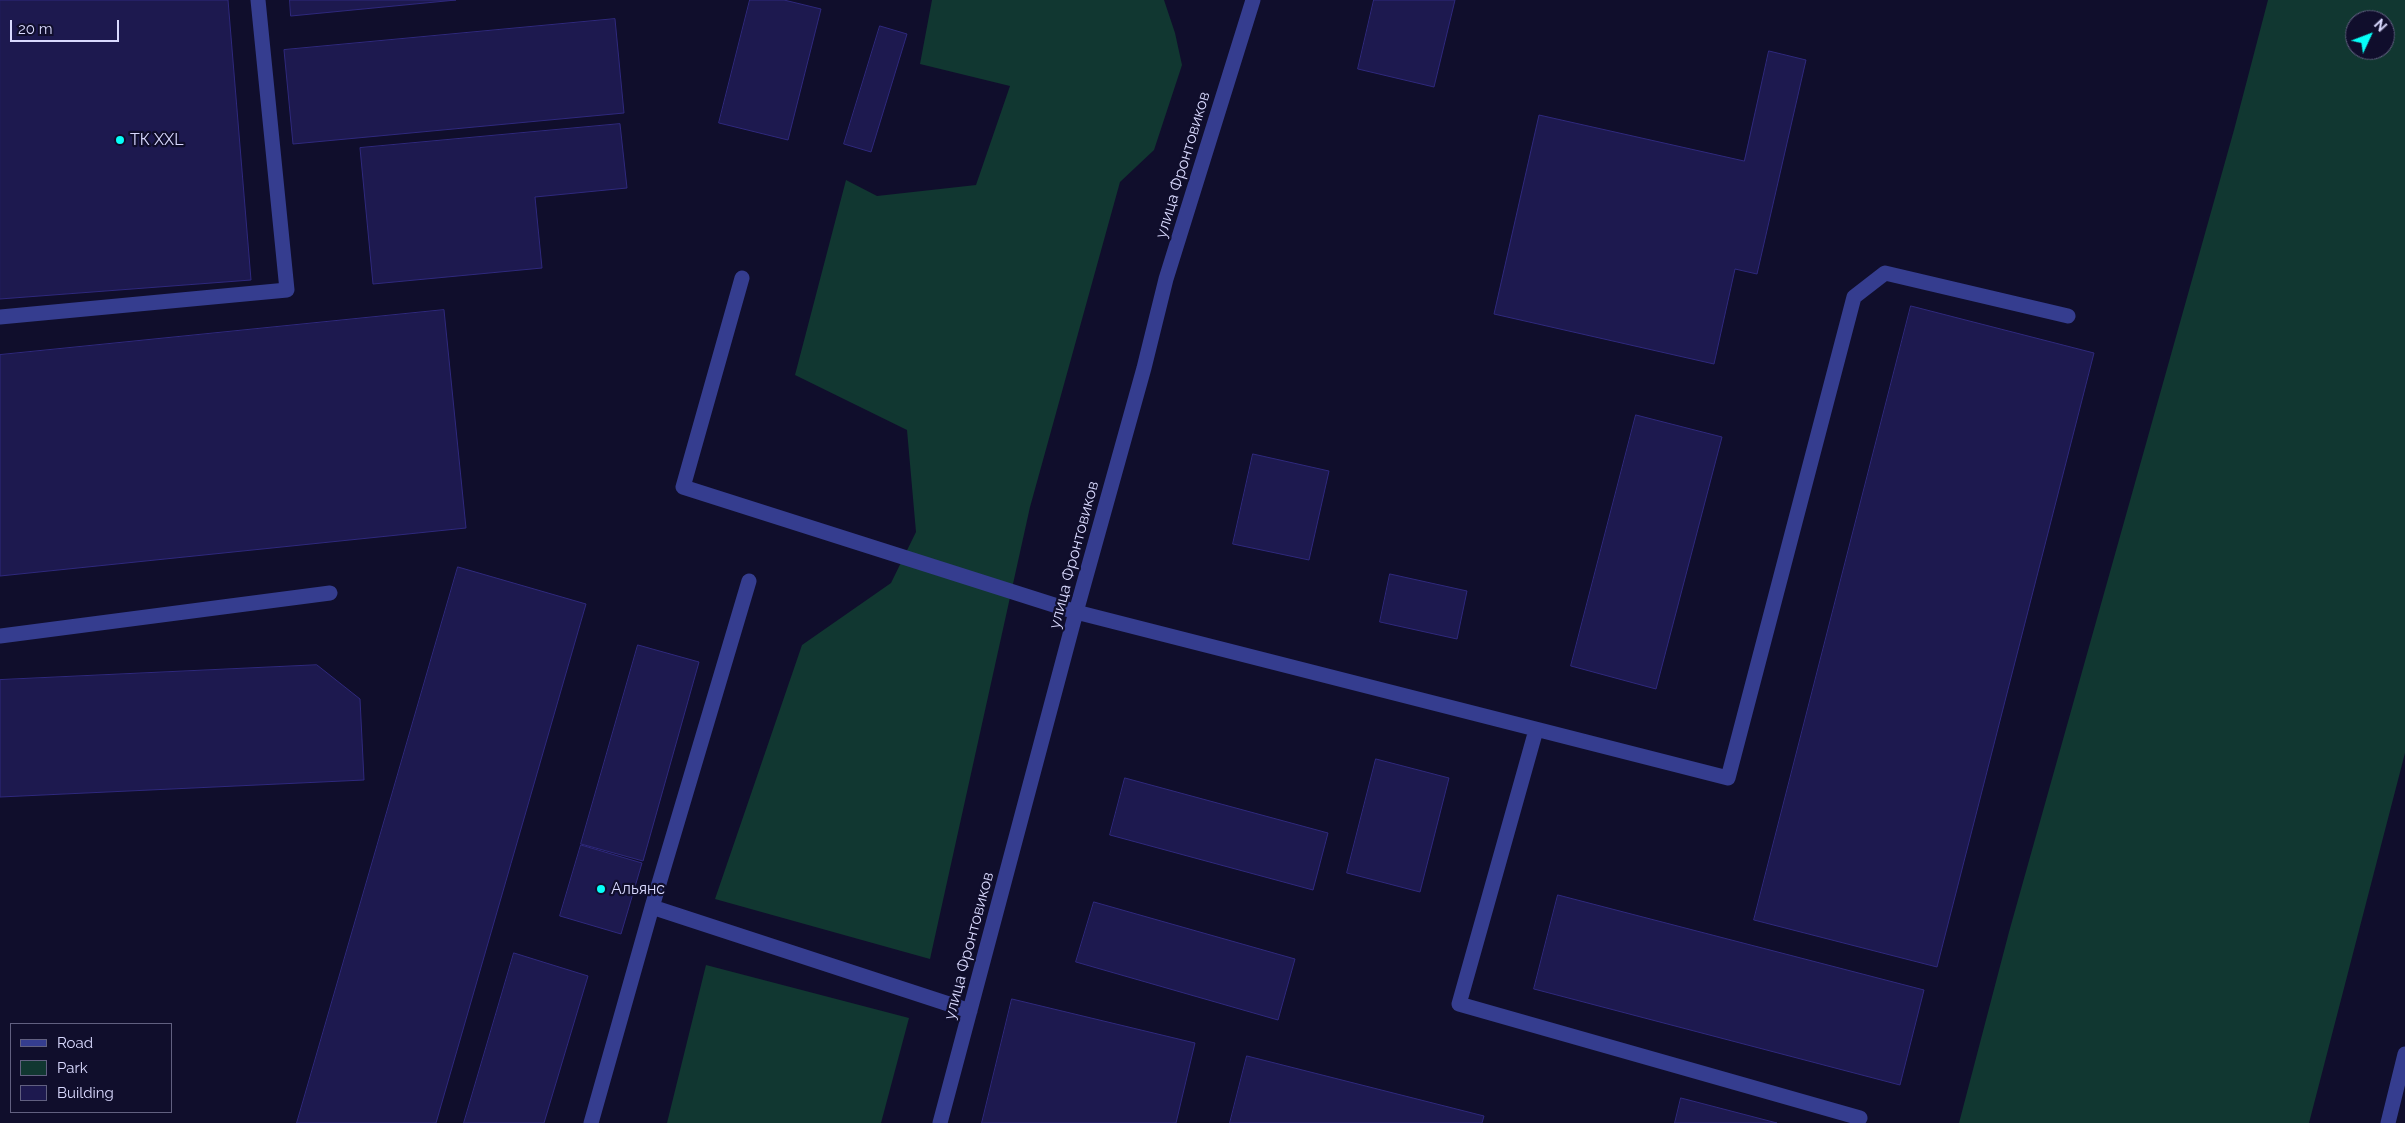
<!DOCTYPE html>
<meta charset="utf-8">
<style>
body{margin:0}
#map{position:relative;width:2405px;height:1123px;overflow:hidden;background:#100e2c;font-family:Raleway,sans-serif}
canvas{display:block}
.legend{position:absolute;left:10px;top:1023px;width:162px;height:90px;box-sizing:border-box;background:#100e2c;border:1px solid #616080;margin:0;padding:6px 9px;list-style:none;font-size:15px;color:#dadaff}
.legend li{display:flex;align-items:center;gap:10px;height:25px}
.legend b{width:25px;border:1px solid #616080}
.north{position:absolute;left:2345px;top:10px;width:50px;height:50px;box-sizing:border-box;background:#100e2c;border:1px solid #616080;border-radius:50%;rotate:47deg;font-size:14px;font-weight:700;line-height:20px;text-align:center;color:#dadaff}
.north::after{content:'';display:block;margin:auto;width:18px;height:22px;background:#06fff8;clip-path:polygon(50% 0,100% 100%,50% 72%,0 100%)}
.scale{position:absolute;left:10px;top:20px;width:109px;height:22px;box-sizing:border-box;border:2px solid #dadaff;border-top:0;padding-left:6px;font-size:15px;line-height:18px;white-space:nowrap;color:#dadaff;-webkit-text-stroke:4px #100e2c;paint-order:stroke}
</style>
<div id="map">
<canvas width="2405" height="1123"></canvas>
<ul class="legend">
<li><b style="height:6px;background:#353d8f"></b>Road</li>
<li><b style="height:14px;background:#113731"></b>Park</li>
<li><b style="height:14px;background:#1d194f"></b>Building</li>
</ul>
<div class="north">N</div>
<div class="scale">20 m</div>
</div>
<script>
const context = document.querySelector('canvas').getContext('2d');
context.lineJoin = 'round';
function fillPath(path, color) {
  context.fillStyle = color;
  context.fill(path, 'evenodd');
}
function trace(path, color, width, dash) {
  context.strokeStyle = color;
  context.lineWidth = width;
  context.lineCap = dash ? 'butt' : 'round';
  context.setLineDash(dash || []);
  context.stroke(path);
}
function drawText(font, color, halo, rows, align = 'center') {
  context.font = font + ' Raleway,sans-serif';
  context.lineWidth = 4.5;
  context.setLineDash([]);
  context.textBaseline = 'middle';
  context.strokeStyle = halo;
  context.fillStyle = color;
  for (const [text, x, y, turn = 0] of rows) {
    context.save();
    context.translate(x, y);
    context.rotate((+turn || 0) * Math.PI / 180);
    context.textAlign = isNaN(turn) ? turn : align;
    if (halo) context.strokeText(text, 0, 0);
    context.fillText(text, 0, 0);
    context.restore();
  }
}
const green = new Path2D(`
 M932,0H1164L1175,33L1182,65L1154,150L1120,182L1030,507L930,959L715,899L802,645L891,583L916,532L907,430L795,375L846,180L877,196L976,185L1010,86L920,64Z
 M2268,0H2405V753L2309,1123H1959L2009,932L2234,130ZM2355,20H2385V50H2355Z
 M706,965L909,1018L881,1123H667Z`);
const building = new Path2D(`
 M0,0H228L251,280L0,299Z
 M290,0H456L291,16Z
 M750,0H784L821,9L788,140L719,123Z
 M1374,0H1455L1434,87L1358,69Z
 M615,19L624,113L293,144L284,50Z
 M880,26L907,34L871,152L844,144Z
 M1769,51L1806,60L1757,274L1735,269L1714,364L1494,314L1539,115L1744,161Z
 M620,124L627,188L535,197L542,268L373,284L360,148Z
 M1911,306L2094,353L1937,967L1754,920Z
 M444,310L466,528L0,576V355Z
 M1636,415L1722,437L1656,689L1571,666Z
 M1253,454L1329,471L1309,560L1233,544Z
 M458,567L586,604L436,1123H297Z
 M1390,574L1467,591L1457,639L1380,622Z
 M638,645L699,662L643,861L581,844Z
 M317,665L360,699L364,780L0,797V680Z
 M1376,759L1449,778L1420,892L1347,873Z
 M1125,778L1328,833L1313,890L1110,835Z
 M581,845L642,863L621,934L560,916Z
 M1558,895L1924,990L1900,1085L1534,989Z
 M1094,902L1295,959L1278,1020L1076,962Z
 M514,953L588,976L544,1123H464Z
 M1012,999L1195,1043L1176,1123H982Z
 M1247,1056L1484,1116L1482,1123H1230Z
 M1681,1098L1777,1123H1675Z`);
const minor = new Path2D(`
 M742,278L683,487L1076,612L1728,778L1854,297L1885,273L2068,316
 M0,317L287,290L258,0
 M0,636L330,593
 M1536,730L1459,1004L1860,1118
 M652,907L749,581
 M591,1123L652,907L970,1011
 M940,1123L1076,612L1144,368L1166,279L1253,0
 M2388,1123L2405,1054`);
const markers = [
 [120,140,5,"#06fff8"],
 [601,889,5,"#06fff8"]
];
const poiNames = [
 ["ТК XXL",130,140],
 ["Альянс",611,889]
];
const streetNames = [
 ["улица Фронтовиков",1183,165,-73],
 ["улица Фронтовиков",1074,555,-75],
 ["улица Фронтовиков",969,946,-75]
];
fillPath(green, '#113731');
fillPath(building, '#1d194f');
trace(building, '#2f297d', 1);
trace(minor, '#353d8f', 15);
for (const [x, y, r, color] of markers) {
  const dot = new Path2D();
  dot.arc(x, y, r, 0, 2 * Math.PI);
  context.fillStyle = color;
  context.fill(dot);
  trace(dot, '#100e2c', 2);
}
drawText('16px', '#dadaff', '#100e2c', poiNames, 'left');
drawText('16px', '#dadaff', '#100e2c', streetNames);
</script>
